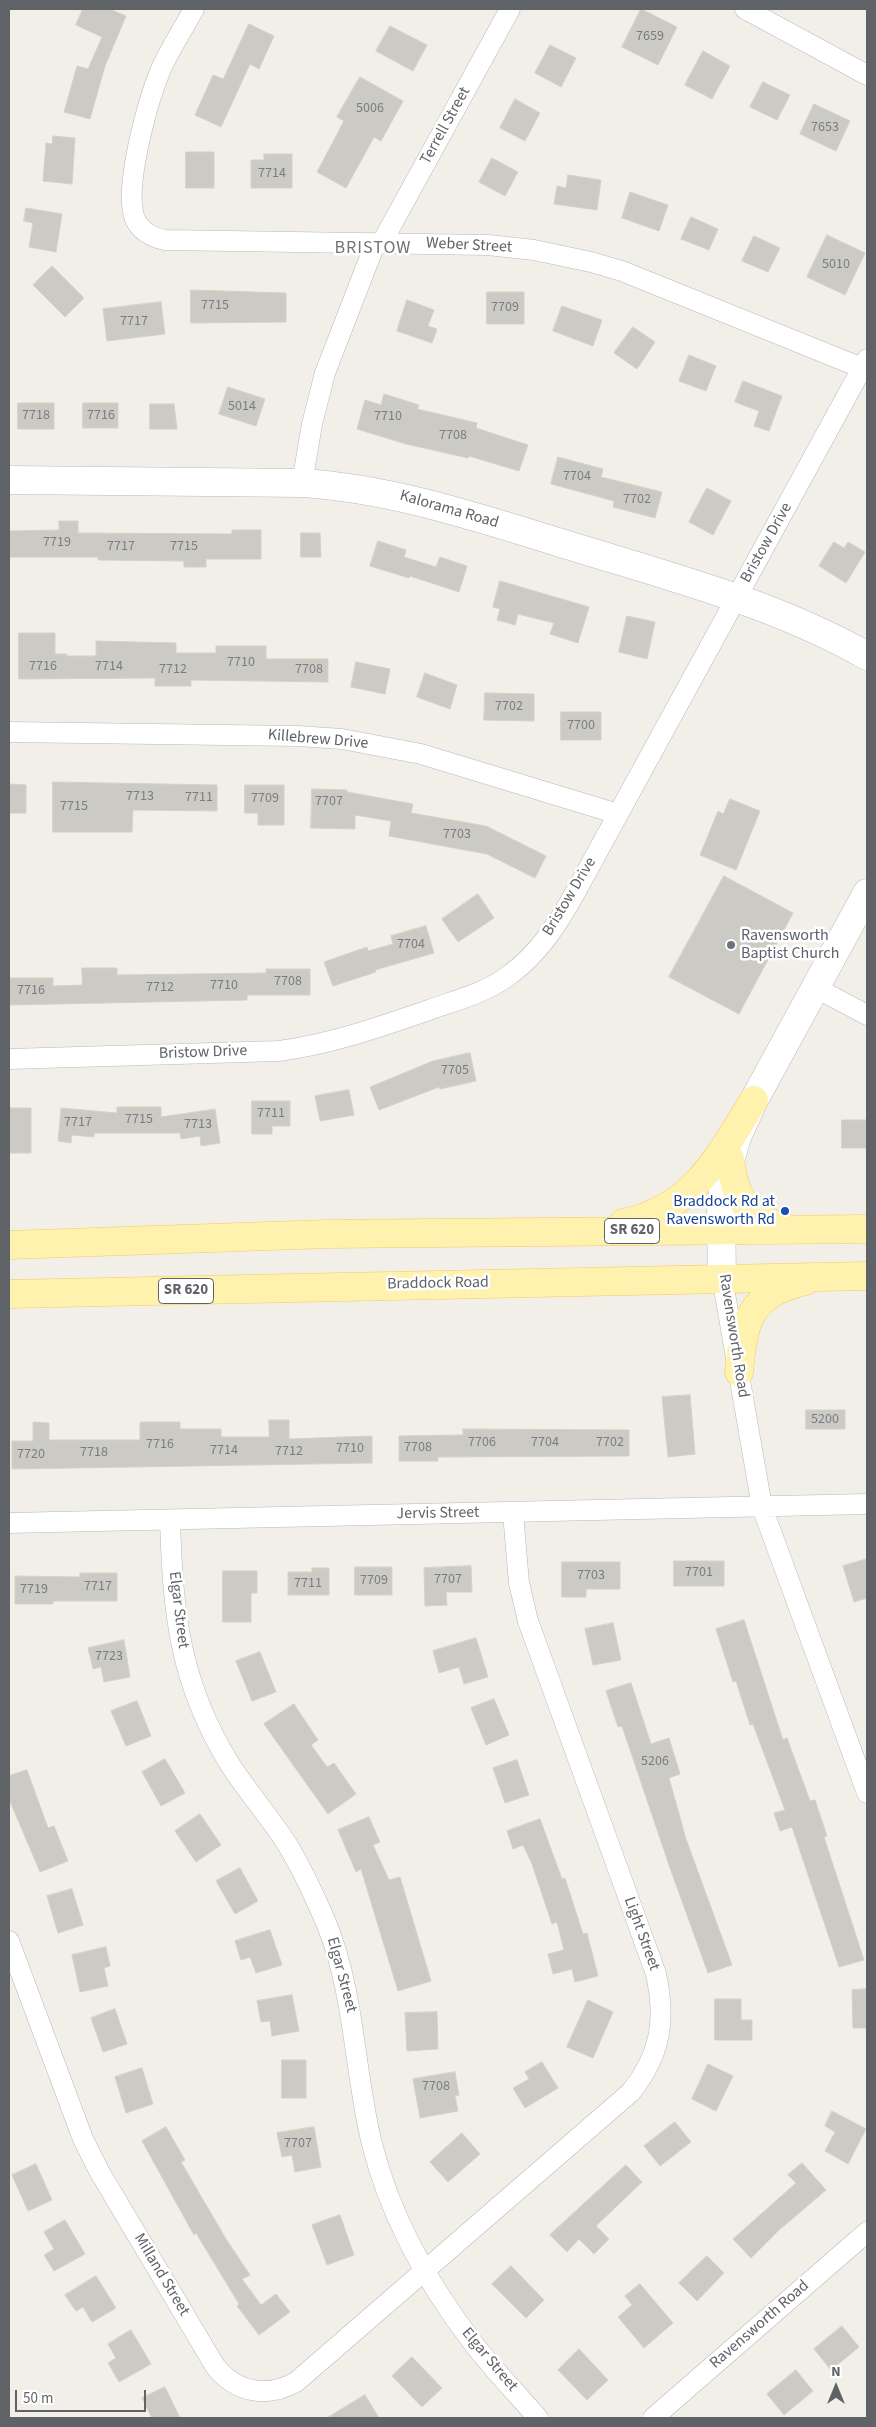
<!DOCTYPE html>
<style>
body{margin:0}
#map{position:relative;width:876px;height:2427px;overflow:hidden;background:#f1efe8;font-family:"Source Sans 3",sans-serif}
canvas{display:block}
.frame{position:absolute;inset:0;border:10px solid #5f6368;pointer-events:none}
.north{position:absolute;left:811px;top:2362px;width:50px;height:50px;-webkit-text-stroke:4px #fff;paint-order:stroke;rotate:0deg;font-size:14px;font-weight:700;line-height:20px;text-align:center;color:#5f6368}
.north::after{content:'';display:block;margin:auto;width:18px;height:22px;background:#5f6368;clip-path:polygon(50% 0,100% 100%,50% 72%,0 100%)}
.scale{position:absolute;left:15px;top:2390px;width:131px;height:22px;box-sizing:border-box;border:2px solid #5f6368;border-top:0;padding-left:6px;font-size:15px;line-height:18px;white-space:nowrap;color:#5f6368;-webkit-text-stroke:4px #fff;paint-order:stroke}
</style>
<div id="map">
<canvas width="876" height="2427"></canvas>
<div class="frame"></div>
<div class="north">N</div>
<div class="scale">50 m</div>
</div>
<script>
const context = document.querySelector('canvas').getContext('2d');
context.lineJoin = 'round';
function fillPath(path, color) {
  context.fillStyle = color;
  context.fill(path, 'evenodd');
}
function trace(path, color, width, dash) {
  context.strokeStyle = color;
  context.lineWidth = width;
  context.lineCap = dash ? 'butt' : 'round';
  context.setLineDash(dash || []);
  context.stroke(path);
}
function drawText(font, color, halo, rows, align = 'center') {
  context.font = font + ' "Source Sans 3",sans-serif';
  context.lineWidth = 5;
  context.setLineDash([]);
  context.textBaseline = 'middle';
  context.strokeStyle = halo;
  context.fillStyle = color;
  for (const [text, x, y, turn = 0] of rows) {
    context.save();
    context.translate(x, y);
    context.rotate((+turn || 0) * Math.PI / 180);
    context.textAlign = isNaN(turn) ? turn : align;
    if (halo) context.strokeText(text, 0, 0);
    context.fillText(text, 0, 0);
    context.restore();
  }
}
const building = new Path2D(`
 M83,9H110L126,16L105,66L90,119L64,112L77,66L88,69L102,37L76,25Z
 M641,9L677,27L658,65L622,47Z
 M249,24L274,36L259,69L250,64L221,127L195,115L213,75L223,79Z
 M390,26L427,45L413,71L376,51Z
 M550,45L576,58L561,87L535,73Z
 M703,51L730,66L712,99L685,85Z
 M360,77L403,101L381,141L374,137L346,188L317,172L344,121L337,117Z
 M763,82L790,95L777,120L750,107Z
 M515,99L540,113L525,141L500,128Z
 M814,104L850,121L836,151L800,134Z
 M53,136L75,138L72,184L43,181L46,143L52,144Z
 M186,152H214V188H186Z
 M264,154H292V188H251V160H264Z
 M492,158L518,172L505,196L479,182Z
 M568,175L601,180L597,210L554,204L557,186L566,188Z
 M630,192L668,205L659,231L622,218Z
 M26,208L62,214L56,252L29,247L33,223L24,221Z
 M691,217L718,229L709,250L681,239Z
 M827,235L865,253L845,295L807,277Z
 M754,236L780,248L768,272L742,261Z
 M52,266L84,298L65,317L33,285Z
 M191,290L286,293V322L191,323Z
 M487,292H524V324H487Z
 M407,300L434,310L428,326L437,329L432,343L397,331Z
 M161,302L165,334L107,341L103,309Z
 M562,306L602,320L593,346L553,331Z
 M633,327L655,342L637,369L614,353Z
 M689,355L716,366L706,391L679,381Z
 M743,381L782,396L769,431L754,426L759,411L735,402Z
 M228,387L265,399L256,426L219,414Z
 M384,394L419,405L417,409L477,423L476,428L528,445L519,471L469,456L468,458L406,444L357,429L365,400L381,405Z
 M18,403H54V429H18Z
 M83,403H118V428H83Z
 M150,404H174L177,429H150Z
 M558,457L603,469L601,477L662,492L655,518L613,507L614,501L551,484Z
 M707,488L731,501L713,535L689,522Z
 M59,521H78V533L232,534V530H261V559H206V567H184V561L98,560V557H9V531L59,530Z
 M301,533H320L321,557H301Z
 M378,541L406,550L404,557L436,567L440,557L467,566L459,592L410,576L409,578L370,566Z
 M834,542L844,548L848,542L865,552L846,583L819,566Z
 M500,581L589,607L578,643L550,634L554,623L518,614L515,625L497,620L500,609L493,607Z
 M627,616L655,622L647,659L619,652Z
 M19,633H55V654H67V656H96V641L176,643V653H216V646H266V659H328V682L191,680V686H155V678L19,679Z
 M356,662L390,669L385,694L351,687Z
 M425,673L457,685L450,709L417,697Z
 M485,693L534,694V721L484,720Z
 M561,712H601V740H561Z
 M53,782L217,785V811L133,810L132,832H53Z
 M9,784L26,785V813H9Z
 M245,785H284V825H258V813H245Z
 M312,789L347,790V792L413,804L411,813L486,826L546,856L535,878L487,854L389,836L391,821L355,815V829L311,828Z
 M730,799L760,811L736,870L700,855L718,811L723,814Z
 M724,876L793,913L739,1014L669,977Z
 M478,894L494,918L458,942L442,919Z
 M426,926L434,953L375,970L376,972L333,986L324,962L367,947L368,951L393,944L391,936Z
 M82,968H117V975L266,973V969H310V995H247V1000L9,1005V978H53V986L82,985Z
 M470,1053L476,1081L440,1089L439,1087L379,1110L370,1087L433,1061Z
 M349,1090L354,1115L320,1121L315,1096Z
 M252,1101H290V1126H272V1134H252Z
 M117,1107H161V1117L215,1109L220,1143L201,1146L200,1136L181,1139L180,1133H94V1137L72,1135L71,1143L58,1141L61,1108L117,1113Z
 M9,1108H31V1153H9Z
 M842,1120H867V1148H842Z
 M690,1395L695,1454L668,1457L662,1397Z
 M806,1410H845V1429H806Z
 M269,1420H289V1439L372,1436V1463L12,1469V1441H33V1422L49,1423V1440H140V1422H180V1429H221V1437H269Z
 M463,1429L629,1430V1456L438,1457V1461H399V1436L463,1435Z
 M867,1559V1598L854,1602L843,1566Z
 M674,1561H724V1586H674Z
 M562,1562H620V1589H586V1597H562Z
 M471,1566L472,1592H446L447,1605L425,1606L424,1568Z
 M355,1567H392V1595H355Z
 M312,1568H329V1595H288V1572H312Z
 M223,1571H257V1593H251V1622H223Z
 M80,1573H117V1601H53V1604H15V1576L80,1577Z
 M744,1620L783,1740L787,1738L810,1801L815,1800L827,1836L824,1837L864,1960L839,1967L792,1827L780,1831L774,1813L785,1810L753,1724L750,1725L736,1681L733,1682L716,1629Z
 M613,1623L621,1660L593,1665L585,1629Z
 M476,1638L488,1677L464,1684L459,1667L439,1673L433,1651Z
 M124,1640L130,1677L104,1682L101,1667L93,1669L88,1648Z
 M260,1652L276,1692L252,1701L236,1661Z
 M631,1683L651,1744L669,1738L680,1774L669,1778L686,1839L732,1965L708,1973L670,1868L622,1726L618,1727L606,1691Z
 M494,1699L509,1735L486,1745L471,1708Z
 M137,1701L151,1736L126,1746L111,1711Z
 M294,1704L318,1740L311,1745L327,1767L334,1763L356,1794L328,1814L264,1724Z
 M165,1759L185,1793L161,1806L142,1772Z
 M517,1760L529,1795L505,1803L493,1768Z
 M27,1770L48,1828L54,1826L68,1861L40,1872L9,1799V1776Z
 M200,1814L221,1845L196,1862L175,1831Z
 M369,1817L380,1842L373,1845L389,1880L400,1877L431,1981L398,1991L361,1869L356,1872L338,1830Z
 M540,1819L562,1879L565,1878L583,1934L587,1933L598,1976L575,1982L572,1969L553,1974L548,1954L564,1950L557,1922L552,1924L532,1864L523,1845L513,1849L507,1831Z
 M240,1868L258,1901L235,1914L216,1881Z
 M72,1889L83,1925L58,1933L47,1896Z
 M270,1930L282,1965L256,1973L250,1957L241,1960L235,1941Z
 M106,1947L110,1966L104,1968L108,1986L80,1992L72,1955Z
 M867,1989V2028H853L852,1990Z
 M292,1995L299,2031L272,2036L270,2021L261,2022L257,2001Z
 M715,1999H741V2020H752V2040H715Z
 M588,2000L613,2012L593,2058L567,2047Z
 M115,2009L127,2044L103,2052L91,2018Z
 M437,2012L438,2049L407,2051L405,2013Z
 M282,2060H306V2098H282Z
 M542,2062L558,2088L525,2108L513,2088L529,2079L525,2072Z
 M708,2064L733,2076L716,2111L692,2099Z
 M142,2068L153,2104L126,2113L115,2077Z
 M455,2072L459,2095L455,2096L458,2111L420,2118L413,2079Z
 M832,2111L866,2129L848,2164L825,2151L835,2132L825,2126Z
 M675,2122L691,2142L660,2166L644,2146Z
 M166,2127L185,2160L181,2162L226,2239L250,2275L242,2279L261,2305L276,2294L290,2312L259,2335L237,2306L239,2304L196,2233L194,2235L142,2141Z
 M314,2127L321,2167L295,2172L292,2155L282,2157L277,2133Z
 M462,2133L480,2154L448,2182L430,2162Z
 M802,2163L826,2190L778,2231L751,2258L733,2239L796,2183L788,2175Z
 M36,2164L52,2200L28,2211L12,2175Z
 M626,2165L642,2182L596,2226L609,2239L594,2254L579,2239L567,2252L550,2235Z
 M340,2215L354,2255L327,2265L312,2225Z
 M65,2220L85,2254L54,2271L44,2255L54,2249L44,2232Z
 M707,2256L724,2273L697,2301L679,2283Z
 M511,2266L544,2300L526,2318L492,2284Z
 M96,2276L116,2308L92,2322L83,2307L76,2311L65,2295Z
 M640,2284L673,2323L644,2348L618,2317L632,2305L625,2296Z
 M842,2326L859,2347L831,2370L814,2349Z
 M131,2330L151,2364L119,2382L108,2363L116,2358L108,2344Z
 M579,2349L608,2380L587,2400L558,2370Z
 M412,2357L442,2388L422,2407L392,2376Z
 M796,2370L813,2391L784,2415L767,2394Z
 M165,2387L180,2418H152L142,2398Z
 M365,2395L379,2418H327Z`);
const street = new Path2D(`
 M194,9C183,29 170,49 161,69C148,100 123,188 135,219C141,232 152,237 165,240L488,245L534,250L591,262L622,271L862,368
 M745,9L867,75
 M381,244L510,9
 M302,483L312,424L325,373L375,244
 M9,732L298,736L342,739L421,754L618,814
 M816,988L867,1015
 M9,1059L279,1051C332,1044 379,1027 429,1010C457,1000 489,992 512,973C540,952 558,923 575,893L867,359
 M722,1277L762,1507L867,1793
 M170,1520C173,1613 179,1681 229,1763C247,1791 269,1816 287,1844C303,1870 315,1897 327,1925C355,1995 354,2071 372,2144C390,2216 428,2284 473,2343C493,2369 516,2393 538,2418
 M9,1523L867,1504
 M9,1941L83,2139L99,2171L215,2366C236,2393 267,2398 296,2382L631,2092C661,2054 666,2020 656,1974L528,1621L519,1583L513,1513
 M653,2418L867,2232`);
const secondary = new Path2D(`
 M9,480L302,483C399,489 491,522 584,550C681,580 779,606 867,656
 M722,1277L721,1212L724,1181L737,1137L754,1100L867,893`);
const primary = new Path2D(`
 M730,1159C734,1196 746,1217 784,1227
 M624,1223C695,1208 718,1157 754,1100
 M9,1245L327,1234L867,1229
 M9,1294L867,1276
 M739,1372C744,1321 748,1295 805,1281`);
const markers = [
 [731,945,5,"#6b7280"],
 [785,1211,5,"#1a4fb4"]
];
const numberNames = [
 ["7659",650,37],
 ["5006",370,109],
 ["7653",825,128],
 ["7714",272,174],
 ["5010",836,265],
 ["7715",215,306],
 ["7709",505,308],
 ["7717",134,322],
 ["5014",242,407],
 ["7718",36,416],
 ["7716",101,416],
 ["7710",388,417],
 ["7708",453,436],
 ["7704",577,477],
 ["7702",637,500],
 ["7719",57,543],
 ["7717",121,547],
 ["7715",184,547],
 ["7710",241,663],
 ["7716",43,667],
 ["7714",109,667],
 ["7712",173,670],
 ["7708",309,670],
 ["7702",509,707],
 ["7700",581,726],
 ["7713",140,797],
 ["7711",199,798],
 ["7709",265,799],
 ["7707",329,802],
 ["7715",74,807],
 ["7703",457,835],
 ["7704",411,945],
 ["7708",288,982],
 ["7710",224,986],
 ["7712",160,988],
 ["7716",31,991],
 ["7705",455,1071],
 ["7711",271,1114],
 ["7715",139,1120],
 ["7717",78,1123],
 ["7713",198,1125],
 ["5200",825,1420],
 ["7706",482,1443],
 ["7704",545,1443],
 ["7702",610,1443],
 ["7716",160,1445],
 ["7708",418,1448],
 ["7710",350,1449],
 ["7714",224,1451],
 ["7712",289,1452],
 ["7718",94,1453],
 ["7720",31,1455],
 ["7701",699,1573],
 ["7703",591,1576],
 ["7707",448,1580],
 ["7709",374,1581],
 ["7711",308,1584],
 ["7717",98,1587],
 ["7719",34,1590],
 ["7723",109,1657],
 ["5206",655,1762],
 ["7708",436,2087],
 ["7707",298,2144]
];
const shields = [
 [632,1231,55],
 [186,1291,55]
];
const shieldNames = [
 ["SR 620",632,1231],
 ["SR 620",186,1291]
];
const streetNames = [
 ["Terrell Street",446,126,-61],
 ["Weber Street",469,246,3],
 ["Kalorama Road",449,510,16],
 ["Bristow Drive",767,543,-61],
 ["Killebrew Drive",318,740,5],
 ["Bristow Drive",570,897,-59],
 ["Bristow Drive",203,1053,-2],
 ["Braddock Road",438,1284,-1],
 ["Ravensworth Road",733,1336,81],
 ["Jervis Street",438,1514,-1],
 ["Elgar Street",178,1610,83],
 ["Light Street",641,1934,70],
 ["Elgar Street",341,1975,75],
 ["Milland Street",161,2275,59],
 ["Ravensworth Road",760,2325,-41],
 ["Elgar Street",489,2360,50]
];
const worshipNames = [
 ["Ravensworth",741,936],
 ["Baptist Church",741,954]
];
const transitNames = [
 ["Braddock Rd at",775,1202],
 ["Ravensworth Rd",775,1220]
];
const neighbourhoodNames = [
 ["BRISTOW",373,249]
];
fillPath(building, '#cccac5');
trace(building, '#d6d1c6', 1);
trace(street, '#b5b8bc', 21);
trace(secondary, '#b6babf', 29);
trace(primary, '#f2c960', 29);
trace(street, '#fff', 20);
trace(secondary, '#fff', 28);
trace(primary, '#fff2af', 28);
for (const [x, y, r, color] of markers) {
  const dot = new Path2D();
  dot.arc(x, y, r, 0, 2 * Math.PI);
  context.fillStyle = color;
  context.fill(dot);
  trace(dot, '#fff', 2);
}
drawText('14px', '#7a7d7f', null, numberNames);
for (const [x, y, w] of shields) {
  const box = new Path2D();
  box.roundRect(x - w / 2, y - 12.5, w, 25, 4);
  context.fillStyle = '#fff';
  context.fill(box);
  trace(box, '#5f6368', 1);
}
drawText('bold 15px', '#5f6368', null, shieldNames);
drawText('16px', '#5f6368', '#fff', streetNames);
drawText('16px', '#5b616d', '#fff', worshipNames, 'left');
drawText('16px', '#164399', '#fff', transitNames, 'right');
context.letterSpacing = '1px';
drawText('18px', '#70757a', '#fff', neighbourhoodNames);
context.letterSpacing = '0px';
</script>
